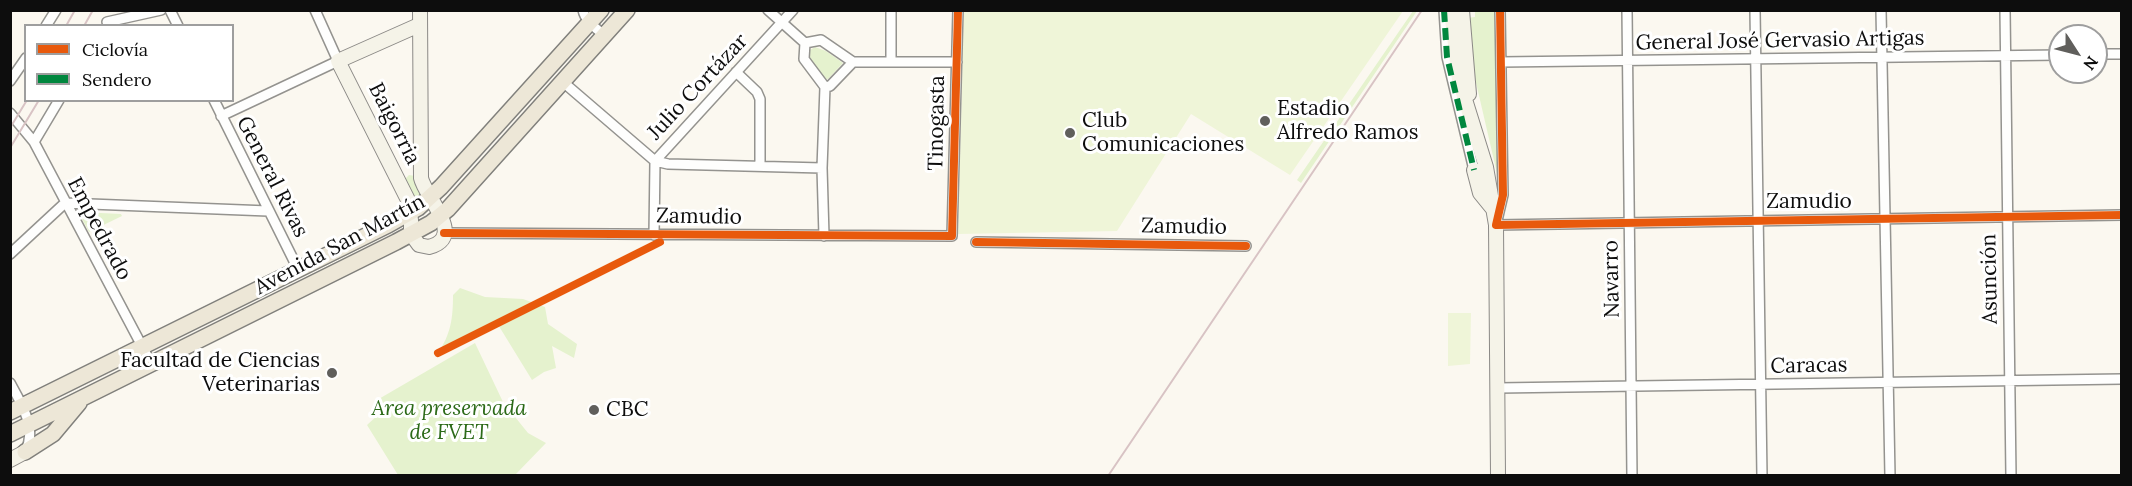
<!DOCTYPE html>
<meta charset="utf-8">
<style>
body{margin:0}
#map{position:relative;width:2132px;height:486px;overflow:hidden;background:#fbf8f0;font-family:Lora,serif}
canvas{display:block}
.frame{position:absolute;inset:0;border:12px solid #0d0d0d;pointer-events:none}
.legend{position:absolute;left:24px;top:24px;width:210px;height:78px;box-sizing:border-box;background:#fff;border:2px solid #9e9e9e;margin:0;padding:8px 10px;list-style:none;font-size:18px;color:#0d0d0d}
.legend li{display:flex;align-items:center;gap:12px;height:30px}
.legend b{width:30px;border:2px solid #9e9e9e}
.north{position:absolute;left:2048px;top:24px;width:60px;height:60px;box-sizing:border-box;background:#fff;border:2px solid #9e9e9e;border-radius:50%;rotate:126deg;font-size:16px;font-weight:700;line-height:24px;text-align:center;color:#0d0d0d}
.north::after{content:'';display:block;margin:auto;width:21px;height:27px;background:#605f5c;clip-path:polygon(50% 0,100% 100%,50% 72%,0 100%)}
</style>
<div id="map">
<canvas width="2132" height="486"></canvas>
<div class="frame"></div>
<ul class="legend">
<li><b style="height:8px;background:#e8590c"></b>Ciclovía</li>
<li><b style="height:8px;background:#00873e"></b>Sendero</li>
</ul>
<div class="north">N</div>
</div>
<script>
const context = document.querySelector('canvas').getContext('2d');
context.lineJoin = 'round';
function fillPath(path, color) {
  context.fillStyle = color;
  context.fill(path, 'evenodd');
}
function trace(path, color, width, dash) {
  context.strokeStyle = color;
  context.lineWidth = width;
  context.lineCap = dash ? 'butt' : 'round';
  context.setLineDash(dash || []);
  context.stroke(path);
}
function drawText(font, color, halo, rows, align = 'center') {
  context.font = font + ' Lora,serif';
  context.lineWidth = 6;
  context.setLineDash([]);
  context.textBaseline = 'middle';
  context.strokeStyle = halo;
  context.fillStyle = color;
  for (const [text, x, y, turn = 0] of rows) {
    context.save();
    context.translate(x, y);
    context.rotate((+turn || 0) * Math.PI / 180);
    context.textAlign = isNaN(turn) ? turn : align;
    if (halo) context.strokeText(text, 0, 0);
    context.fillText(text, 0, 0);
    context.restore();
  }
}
const green = new Path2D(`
 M1413,11H1417L1301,183L1297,180Z
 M1475,11H1495V37H1498L1499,87H1496L1497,130H1500L1499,182L1474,74L1467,18L1475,17Z
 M815,47L826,51L843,63L828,79H824L809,57L810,50Z
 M409,175L415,176L423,196L414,202L404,180Z
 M81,212L121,214L122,216L89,232L82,219Z
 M460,288L485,297L523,299L545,307L548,324L577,344L574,358L552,346L556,368L544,372L532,380L497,323L438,353C451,334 453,318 453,295Z
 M475,343L503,402L528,433L546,443L515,475H398L367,425L379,414L377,400Z`);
const pitch = new Path2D(`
 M964,11V10L1403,11L1290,175L1191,114L1117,231L958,234Z
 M1448,313H1471L1470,364L1448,366Z`);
const street = new Path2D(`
 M170,10L178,26
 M583,10C585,21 597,29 604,35
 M768,10L805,43
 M891,10V62
 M1444,10L1447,57L1474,170
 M1500,10L1503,195L1496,225L2122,215
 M1627,10L1632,476
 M1755,10L1762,476
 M1881,10L1890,476
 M2005,10L2011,476
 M107,22L161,10
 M46,26L56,10
 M805,43L821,40L853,62H957
 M805,43L804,59L825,87
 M2096,54H2122
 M1501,62L2060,55
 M736,72L757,92L760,99V166
 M10,81L26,58
 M563,82L655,161L668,164L822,168
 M825,87L830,86L853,62
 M214,100L298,269
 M10,113L34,142L152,365
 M221,116L338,61L315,10
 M34,142L59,100
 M444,233L952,236L958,10
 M654,235L655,161L793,10
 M824,236L822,168L825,87
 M976,242L1246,246
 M10,254L65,203L268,211
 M10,383C21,403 37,428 26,450
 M1498,388L2122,379`);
const secondary = new Path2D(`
 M1451,10L1459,80L1486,167L1496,225L1498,476
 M1462,10L1469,94
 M419,25L338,61L408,200L411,220V234L419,245L429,247C467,237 425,197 421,178L420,10
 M1474,170L1480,193L1493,209
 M10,460L25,452`);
const primary = new Path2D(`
 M10,412L388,225L418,208L441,187L601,10
 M10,434L396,242L431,223L448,209L627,10
 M25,452L53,434L79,403`);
const rail = new Path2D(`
 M66,26L75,10
 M84,26L93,10
 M10,128L27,100
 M10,148L39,100
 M1108,476L1422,10`);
const quiet = new Path2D(`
 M1444,10L1447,57L1474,170`);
const cycleway = new Path2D(`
 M1500,10L1503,195L1496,225L2122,215
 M444,233L952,236L958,10
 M976,242L1246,246
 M438,353L660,242`);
const markers = [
 [1265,121,6,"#605f5c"],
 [1070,133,6,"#605f5c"],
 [332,373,6,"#605f5c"],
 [594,410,6,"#605f5c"]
];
const streetNames = [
 ["General José Gervasio Artigas",1780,41,-1],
 ["Julio Cortázar",698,87,-47],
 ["Tinogasta",937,123,-89],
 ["Baigorria",394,124,63],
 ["General Rivas",272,177,63],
 ["Zamudio",1809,202],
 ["Zamudio",699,217,1],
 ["Zamudio",1184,227,1],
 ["Empedrado",99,229,62],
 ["Avenida San Martín",340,245,-28],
 ["Navarro",1612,279,-91],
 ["Asunción",1990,279,-91],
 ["Caracas",1809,366,-1]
];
const poiNames = [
 ["Estadio",1277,109],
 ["Alfredo Ramos",1277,133],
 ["Club",1082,121],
 ["Comunicaciones",1082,145],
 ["Facultad de Ciencias",320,361,"right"],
 ["Veterinarias",320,385,"right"],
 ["CBC",606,410]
];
const parkNames = [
 ["Area preservada",449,409],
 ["de FVET",449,433]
];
fillPath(green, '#e5f2ce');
fillPath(pitch, '#eff5d8');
trace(street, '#94938f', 12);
trace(secondary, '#8b8986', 16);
trace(primary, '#81807c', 18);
trace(street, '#fefefd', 9);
trace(secondary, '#f5f3e8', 14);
trace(primary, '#ede7d7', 15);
trace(rail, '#d8c3c4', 2);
trace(quiet, '#00873e', 6, [12, 6]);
trace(cycleway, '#e8590c', 8);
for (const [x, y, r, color] of markers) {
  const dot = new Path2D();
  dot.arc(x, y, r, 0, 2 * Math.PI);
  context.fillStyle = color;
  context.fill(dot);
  trace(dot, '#fff', 2);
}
drawText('21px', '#0d0d0d', '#fff', streetNames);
drawText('21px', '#0d0d0d', '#fff', poiNames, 'left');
drawText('italic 21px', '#2c6a18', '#fff', parkNames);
</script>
